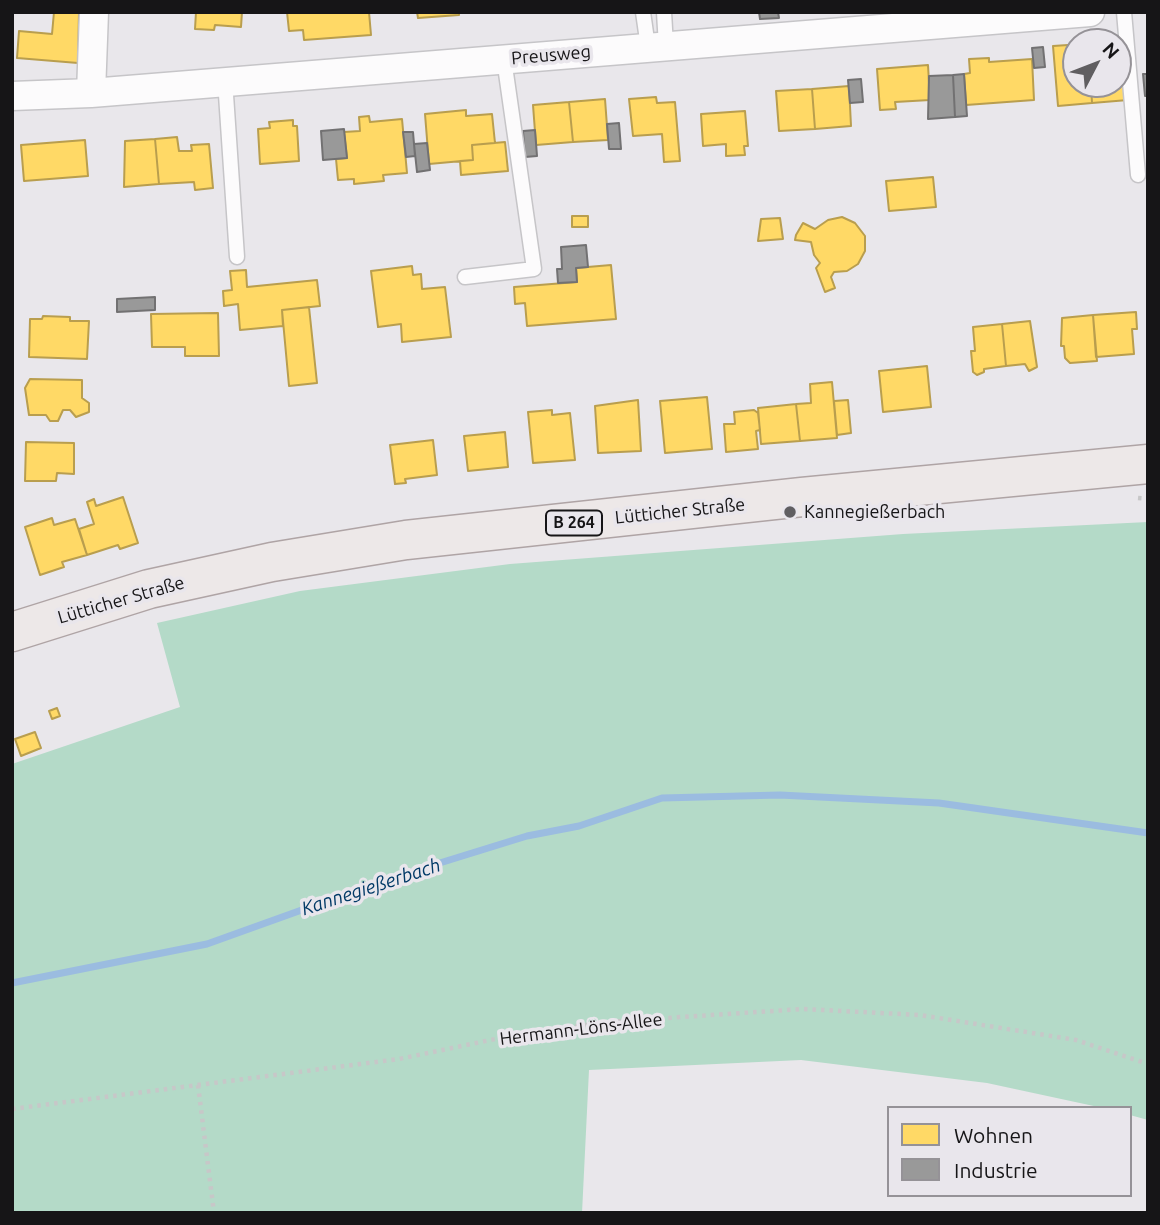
<!DOCTYPE html>
<meta charset="utf-8">
<style>
body{margin:0}
#map{position:relative;width:1160px;height:1225px;overflow:hidden;background:#e9e7eb;font-family:Ubuntu,sans-serif}
canvas{display:block}
.frame{position:absolute;inset:0;border:14px solid #161517;pointer-events:none}
.legend{position:absolute;left:887px;top:1106px;width:245px;height:91px;box-sizing:border-box;background:#e9e6ec;border:2px solid #959297;margin:0;padding:9px 12px;list-style:none;font-size:21px;color:#161517}
.legend li{display:flex;align-items:center;gap:14px;height:35px}
.legend b{width:35px;border:2px solid #959297}
.north{position:absolute;left:1062px;top:28px;width:70px;height:70px;box-sizing:border-box;background:#e9e6ec;border:2px solid #959297;border-radius:50%;rotate:48deg;font-size:19px;font-weight:700;line-height:28px;text-align:center;color:#161517}
.north::after{content:'';display:block;margin:auto;width:24px;height:32px;background:#605e61;clip-path:polygon(50% 0,100% 100%,50% 72%,0 100%)}
</style>
<div id="map">
<canvas width="1160" height="1225"></canvas>
<div class="frame"></div>
<ul class="legend">
<li><b style="height:19px;background:#ffd966"></b>Wohnen</li>
<li><b style="height:19px;background:#999"></b>Industrie</li>
</ul>
<div class="north">N</div>
</div>
<script>
const context = document.querySelector('canvas').getContext('2d');
context.lineJoin = 'round';
function fillPath(path, color) {
  context.fillStyle = color;
  context.fill(path, 'evenodd');
}
function trace(path, color, width, dash) {
  context.strokeStyle = color;
  context.lineWidth = width;
  context.lineCap = dash ? 'butt' : 'round';
  context.setLineDash(dash || []);
  context.stroke(path);
}
function drawText(font, color, halo, rows, align = 'center') {
  context.font = font + ' Ubuntu,sans-serif';
  context.lineWidth = 7;
  context.setLineDash([]);
  context.textBaseline = 'middle';
  context.strokeStyle = halo;
  context.fillStyle = color;
  for (const [text, x, y, turn = 0] of rows) {
    context.save();
    context.translate(x, y);
    context.rotate((+turn || 0) * Math.PI / 180);
    context.textAlign = isNaN(turn) ? turn : align;
    if (halo) context.strokeText(text, 0, 0);
    context.fillText(text, 0, 0);
    context.restore();
  }
}
const green = new Path2D(`
 M1148,522V1120L1130,1115V1108H1103L987,1083L801,1060L589,1070L582,1213H12V764L180,707L157,623L300,591L510,564L903,534Z`);
const homes = new Path2D(`
 M54,12H79L78,63L17,58L19,31L52,34Z
 M196,12H242L241,27L215,25L214,30L195,29Z
 M287,12H369L371,35L304,40L303,30L289,31Z
 M417,12H459V15L418,18Z
 M1123,42L1128,100L1092,103L1091,84H1118V43Z
 M1068,45L1070,71H1076V84H1091L1092,103L1058,106L1053,46Z
 M989,58V62L1032,59L1034,100L966,105L964,74L970,73L969,59Z
 M928,65L930,100L895,102L896,109L880,110L877,69Z
 M849,86L851,126L815,129L812,89Z
 M812,89L815,129L779,131L776,91Z
 M656,97L657,103L675,102L680,161L664,162L662,134L633,136L629,99Z
 M605,99L608,140L573,142L569,102Z
 M569,102L573,142L536,145L533,105Z
 M466,110V116L492,114L495,143L472,145L473,160L429,164L425,114Z
 M745,111L748,146H744L745,155L726,156V144L703,146L701,114Z
 M369,116L370,122L402,119L407,173L383,175L384,181L354,184V179L338,180L336,159L347,158L344,132L360,131L359,117Z
 M293,120V126H297L299,161L260,164L258,129L270,128L269,122Z
 M177,137L179,151H192L191,145L209,144L213,188L195,190L194,182L159,184L155,139Z
 M155,139L159,184L124,187L125,141Z
 M85,140L88,176L24,181L21,145Z
 M505,142L508,171L461,175L460,161L473,160L472,145Z
 M933,177L936,207L889,211L886,181Z
 M572,216H588V227H572Z
 M842,217L855,223L865,236V251L858,264L847,271L834,272L831,277L835,288L825,292L816,268L820,263L814,255L811,242L795,240L796,235L803,223L815,229L828,220Z
 M780,218L783,239L758,241L761,219Z
 M611,265L616,319L527,326L525,303L515,304L514,287L577,282L576,268Z
 M412,266L413,275L421,274L422,289L445,287L451,337L402,342L401,324L378,327L371,271Z
 M246,270L247,287L317,280L320,306L282,310L283,326L240,330L238,304L224,306L223,291L232,290L230,271Z
 M309,307L317,383L289,386L282,310Z
 M1136,312L1137,329H1132L1134,354L1096,357L1093,315Z
 M218,313L219,356H185V347H152L151,314Z
 M1093,315L1097,361L1070,363L1065,358L1064,346H1061L1062,318Z
 M43,316L70,317V321H89L87,359L29,357L30,319H42Z
 M1030,321L1037,367L1029,371L1025,364L1006,366L1002,324Z
 M1002,324L1006,366L984,369V372L977,375L973,372L971,351H975L973,327Z
 M927,366L931,407L883,412L879,371Z
 M30,379L82,380V398L89,403V412L76,417L70,410H63L58,421H50L46,415H29L25,388Z
 M832,382L837,438L800,441L796,404L811,403L810,384Z
 M707,397L712,449L665,453L660,401Z
 M638,400L641,451L598,453L595,406Z
 M848,400L851,433L837,435L834,401Z
 M796,404L800,441L761,444L758,408Z
 M552,410V415L570,413L575,460L533,463L528,412Z
 M754,410L758,413L760,430L756,431L758,449L726,452L724,424H735L734,412Z
 M505,432L508,467L468,471L464,436Z
 M433,440L437,475L405,479L406,483L395,484L390,445Z
 M26,442L74,443V474L57,473L56,481H25Z
 M123,497L138,543L120,549L118,545L87,555L79,529L94,524L87,502L94,499L96,506Z
 M52,518L54,525L75,519L87,555L62,562L64,567L40,575L25,527Z
 M57,708L60,716L52,719L49,711Z
 M35,732L41,748L21,756L15,739Z`);
const industry = new Path2D(`
 M759,12H778L779,18L760,19Z
 M1043,47L1045,67L1034,68L1032,48Z
 M964,74L967,116L955,117L953,75Z
 M1143,74H1148V96H1145Z
 M953,75L955,117L928,119L929,76Z
 M861,79L863,102L850,103L848,80Z
 M619,123L621,149H609L607,124Z
 M344,129L347,158L323,160L321,131Z
 M535,130L537,156L525,157L523,131Z
 M403,132H413L415,156L406,157Z
 M427,143L430,170L417,172L414,144Z
 M586,245L588,267L576,268L577,282L558,283L557,269H562L561,247Z
 M155,297V310L117,312V299Z`);
const stream = new Path2D(`
 M12,983L207,944L388,879L527,836L579,826L662,798L780,795L939,803L1148,833`);
const path = new Path2D(`
 M1138,498L1148,499
 M198,1085L214,1213
 M12,1109L399,1059L505,1037L606,1022L803,1009L920,1015L1076,1040L1148,1064`);
const service = new Path2D(`
 M643,12L648,47
 M664,12L666,46
 M1124,12L1138,175
 M225,80L237,257
 M465,277L534,269L504,59`);
const minor = new Path2D(`
 M91,93L94,12
 M12,96L91,93L1090,12`);
const primary = new Path2D(`
 M12,632L149,589L272,562L406,540L802,497L1148,464`);
const markers = [
 [790,512,7,"#605e61"]
];
const shields = [
 [574,523,56]
];
const shieldNames = [
 ["B 264",574,523]
];
const streetNames = [
 ["Preusweg",551,55,-5],
 ["Lütticher Straße",680,511,-6],
 ["Lütticher Straße",121,600,-16],
 ["Hermann-Löns-Allee",581,1029,-7]
];
const poiNames = [
 ["Kannegießerbach",804,512]
];
const waterNames = [
 ["Kannegießerbach",371,887,-18]
];
fillPath(green, '#b4dac8');
fillPath(homes, '#ffd966');
trace(homes, '#b99e4e', 2);
fillPath(industry, '#999');
trace(industry, '#727172', 2);
trace(stream, '#9bbce0', 7);
trace(service, '#c6c5c8', 17);
trace(minor, '#c6c5c8', 31);
trace(primary, '#afa4a5', 41);
trace(path, '#c7c7c8', 4.5, [3.5, 5]);
trace(service, '#fcfbfc', 14);
trace(minor, '#fcfbfc', 28);
trace(primary, '#ede8e8', 38);
for (const [x, y, r, color] of markers) {
  const dot = new Path2D();
  dot.arc(x, y, r, 0, 2 * Math.PI);
  context.fillStyle = color;
  context.fill(dot);
  trace(dot, '#e9e6ec', 2.5);
}
for (const [x, y, w] of shields) {
  const box = new Path2D();
  box.roundRect(x - w / 2, y - 12.5, w, 25, 5);
  context.fillStyle = '#e9e6ec';
  context.fill(box);
  trace(box, '#161517', 2);
}
drawText('bold 16px', '#161517', null, shieldNames);
drawText('18px', '#161517', '#e9e6ec', streetNames);
drawText('18px', '#161517', '#e9e6ec', poiNames, 'left');
drawText('italic 19px', '#013966', '#e9e6ec', waterNames);
</script>
